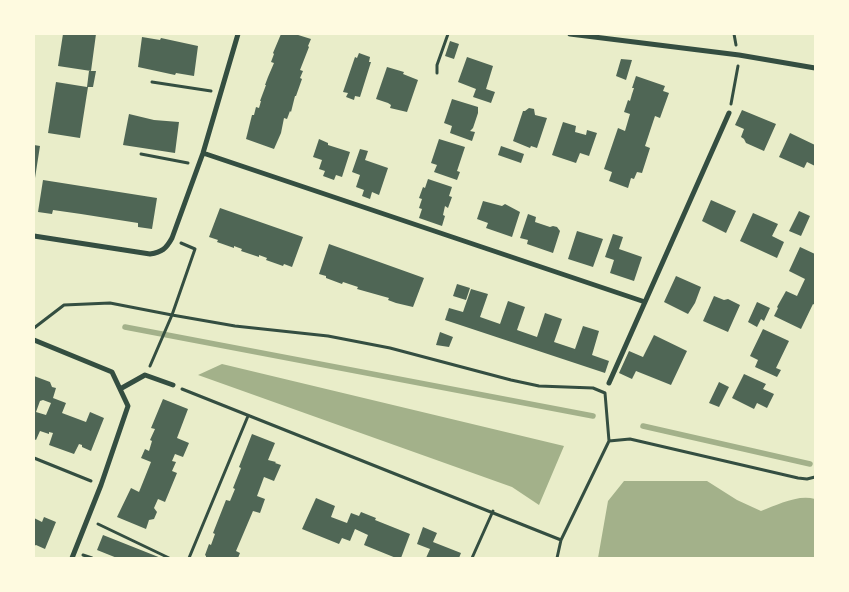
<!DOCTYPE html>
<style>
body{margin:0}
#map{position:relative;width:849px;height:592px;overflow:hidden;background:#e9edc9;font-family:"Fira Sans Condensed",sans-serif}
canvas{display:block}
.frame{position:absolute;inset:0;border:35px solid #fefae0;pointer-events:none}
</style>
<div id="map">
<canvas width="849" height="592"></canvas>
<div class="frame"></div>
</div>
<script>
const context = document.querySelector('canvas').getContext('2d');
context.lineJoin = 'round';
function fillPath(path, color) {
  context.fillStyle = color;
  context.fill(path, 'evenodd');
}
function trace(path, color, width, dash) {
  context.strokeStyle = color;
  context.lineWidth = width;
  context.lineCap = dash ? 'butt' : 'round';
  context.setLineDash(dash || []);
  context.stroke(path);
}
const water = new Path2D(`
 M222,364L564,446L539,505L512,487L198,375Z
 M624,481H707L737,500L761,511C777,505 798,494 815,499V558H598L608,501Z`);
const stream = new Path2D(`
 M125,327L593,416
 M643,426L810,464`);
const building = new Path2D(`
 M63,34H96L91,71L58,66Z
 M281,34H295L311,39L308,46L309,47L300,70L303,71L300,78L302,79L296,96H295L291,112L290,111L287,119L284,118L281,133L274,149L246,139L252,115H254L256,107L259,108L261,101H260L266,85H265L268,77L274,63L271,62L274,54L273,53Z
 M142,37L160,40L161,38L198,46L194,76L176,73L175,75L138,67Z
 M450,41L459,44L454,59L445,56Z
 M359,53L370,57L369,62H371L360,97L355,96L354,100L346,97L348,93L343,92L355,57L357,58Z
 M467,57L493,66L486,89L495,92L491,103L473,97L476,89L458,82Z
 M621,59L632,60L626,80L616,76Z
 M387,67L404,72L403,74L418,80L407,112L390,108L391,105L388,103L376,99Z
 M89,71H96L93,87H88L80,138L48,133L56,82L87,87Z
 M636,76L665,86L663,91L669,93L660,118L655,116L645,146L650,148L642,173L637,172L634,179L631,178L628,188L609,181L612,172L604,169L618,128L625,131L630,114L624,112L628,100L630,101L632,94L634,88H632Z
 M452,99L478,107V113L473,128L470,131L475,132L472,141L450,133L452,126L444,123Z
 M529,108L534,109L535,115L547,118L537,148L531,146L530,148L513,141L523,111H525Z
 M742,110L776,124L764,151L746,143L744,139L741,137L744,129L735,125Z
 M129,114L154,120L179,122L175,153L123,145Z
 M563,122L576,126L575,132L586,135L587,130L597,133L589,156L580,153L576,163L552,155Z
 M790,133L815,145V166L807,162L804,168L779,157Z
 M319,139L328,143V145L350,152L342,177L336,175L334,180L323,176L325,171L319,169L322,160L313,157Z
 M439,139L465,147L457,171L460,172L457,180L434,172L437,165L431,163Z
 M34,145L40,146L35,178H34Z
 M501,146L524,154L521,163L498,155Z
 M360,149L368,151L365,160L388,168L379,195L372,192L370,199L362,196L364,190L356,187L360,175L352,172Z
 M428,179L452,187L449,196L452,197L448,208L445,206L443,215L445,216L442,226L419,218L422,209L419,208L422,199L419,198L423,187L425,188Z
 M43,180L157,198L152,229L138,227V223L81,214L53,210L52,214L38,212Z
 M711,200L736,211L726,233L702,221Z
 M483,201L502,206L505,204L520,212L512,237L486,228L488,223L477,219Z
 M220,208L303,237L292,267L284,264L283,266L266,260L267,258L259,255V257L241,251L242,249L234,246V248L217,242L218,240L209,237Z
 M799,211L810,216L801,236L789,231Z
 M753,213L778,224L772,236L784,242L777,258L740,241Z
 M528,214L536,217L535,222L550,227L553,226L557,227L560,231L553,253L527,244L528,240L520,238Z
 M577,231L603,239L593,267L568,259Z
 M613,234L623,237L619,249L642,257L634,281L610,273L614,260L605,257Z
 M329,244L424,278L413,307L396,303L388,300L389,298L357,289L358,287L343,282L342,284L326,278V276L319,274Z
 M800,247L815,254V305L813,304L801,329L774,316L778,308L777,307L786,291L797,296L805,279L789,271Z
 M676,276L701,287L695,303L688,314L664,302Z
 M457,284L470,288L466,300L453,296Z
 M471,289L488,294L480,317L500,324L508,301L525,307L517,330L537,337L545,313L562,319L554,342L575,349L583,326L599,331L592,355L609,361L605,373L445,320L449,308L463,312Z
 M714,296L724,300L728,299L740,305L728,332L703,321Z
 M757,302L770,308L764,321L761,319L757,327L748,322Z
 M763,329L789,341L776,368L781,370L777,377L755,367L758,360L750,356Z
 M440,332L453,337L449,347L436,345Z
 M654,335L687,351L671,385L636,371L632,379L619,373L629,351L643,357Z
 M744,374L766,384L763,389L774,394L767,408L757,403L754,409L732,398Z
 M34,376L50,382L52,387L56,388L53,398L66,403L62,413L86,422L90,412L104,418L91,451L82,447V445L79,444L74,454L49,445L53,433L49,432V434L40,431L36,440L34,439ZM43,400L51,403L46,415L36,412L40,401Z
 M719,382L729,387L719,407L709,403Z
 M163,399L188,409L177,438L189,443L183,457L175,454L172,461L176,462L172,471L177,473L165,502L158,499L154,508L157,512L154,519L149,520L146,529L117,517L131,488L139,492L151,462L141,458L145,449L149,451L152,441L150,440L155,429L151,428Z
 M252,434L275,443L268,460L276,462L275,463L281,465L274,481L264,477L257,496L265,499L260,513L253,511L236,551L240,553L238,558H206V556L205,555L209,544L211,545L215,534L213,533L226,500L230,501L235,489L233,488L241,468L239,467Z
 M316,498L335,506L331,517L347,523L351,513L359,516L361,512L376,518L375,520L410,534L401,558H396L364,545L368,535L355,529L350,541L342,538L339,544L302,529Z
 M44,517L56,522L45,549L36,545L34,546V518L42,522Z
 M423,527L437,533L433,542L461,553L459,558H426L430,549L417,544Z
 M103,535L156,556L161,558H117L97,550Z`);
const path = new Path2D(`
 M734,34L736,45
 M437,73V65L448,34
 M152,82L211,91
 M731,104L738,66
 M141,154L188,163
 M34,328L64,305L110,303L172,315L195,249L181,243
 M150,366L172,315L235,326L328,336L390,348L511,380L539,386L593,388L605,393L609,441L561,540L557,558
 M182,389L561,540
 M609,441L630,439L798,478L807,479L815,477
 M34,458L91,481
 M98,524L169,558
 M83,555L92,558
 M189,558L248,416
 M472,558L493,511`);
const minor = new Path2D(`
 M570,34L739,55L815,68
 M203,153L645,302L729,113
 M34,236L150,254C162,252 166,249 172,238L203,153L238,34
 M34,340L112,372L128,406L101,485L72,558
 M609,383L645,302
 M120,389L145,375L173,385`);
fillPath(water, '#a3b18a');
trace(stream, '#a3b18a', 5.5);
fillPath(building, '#4f6655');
trace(path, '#344e41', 3);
trace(minor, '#344e41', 5);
</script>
